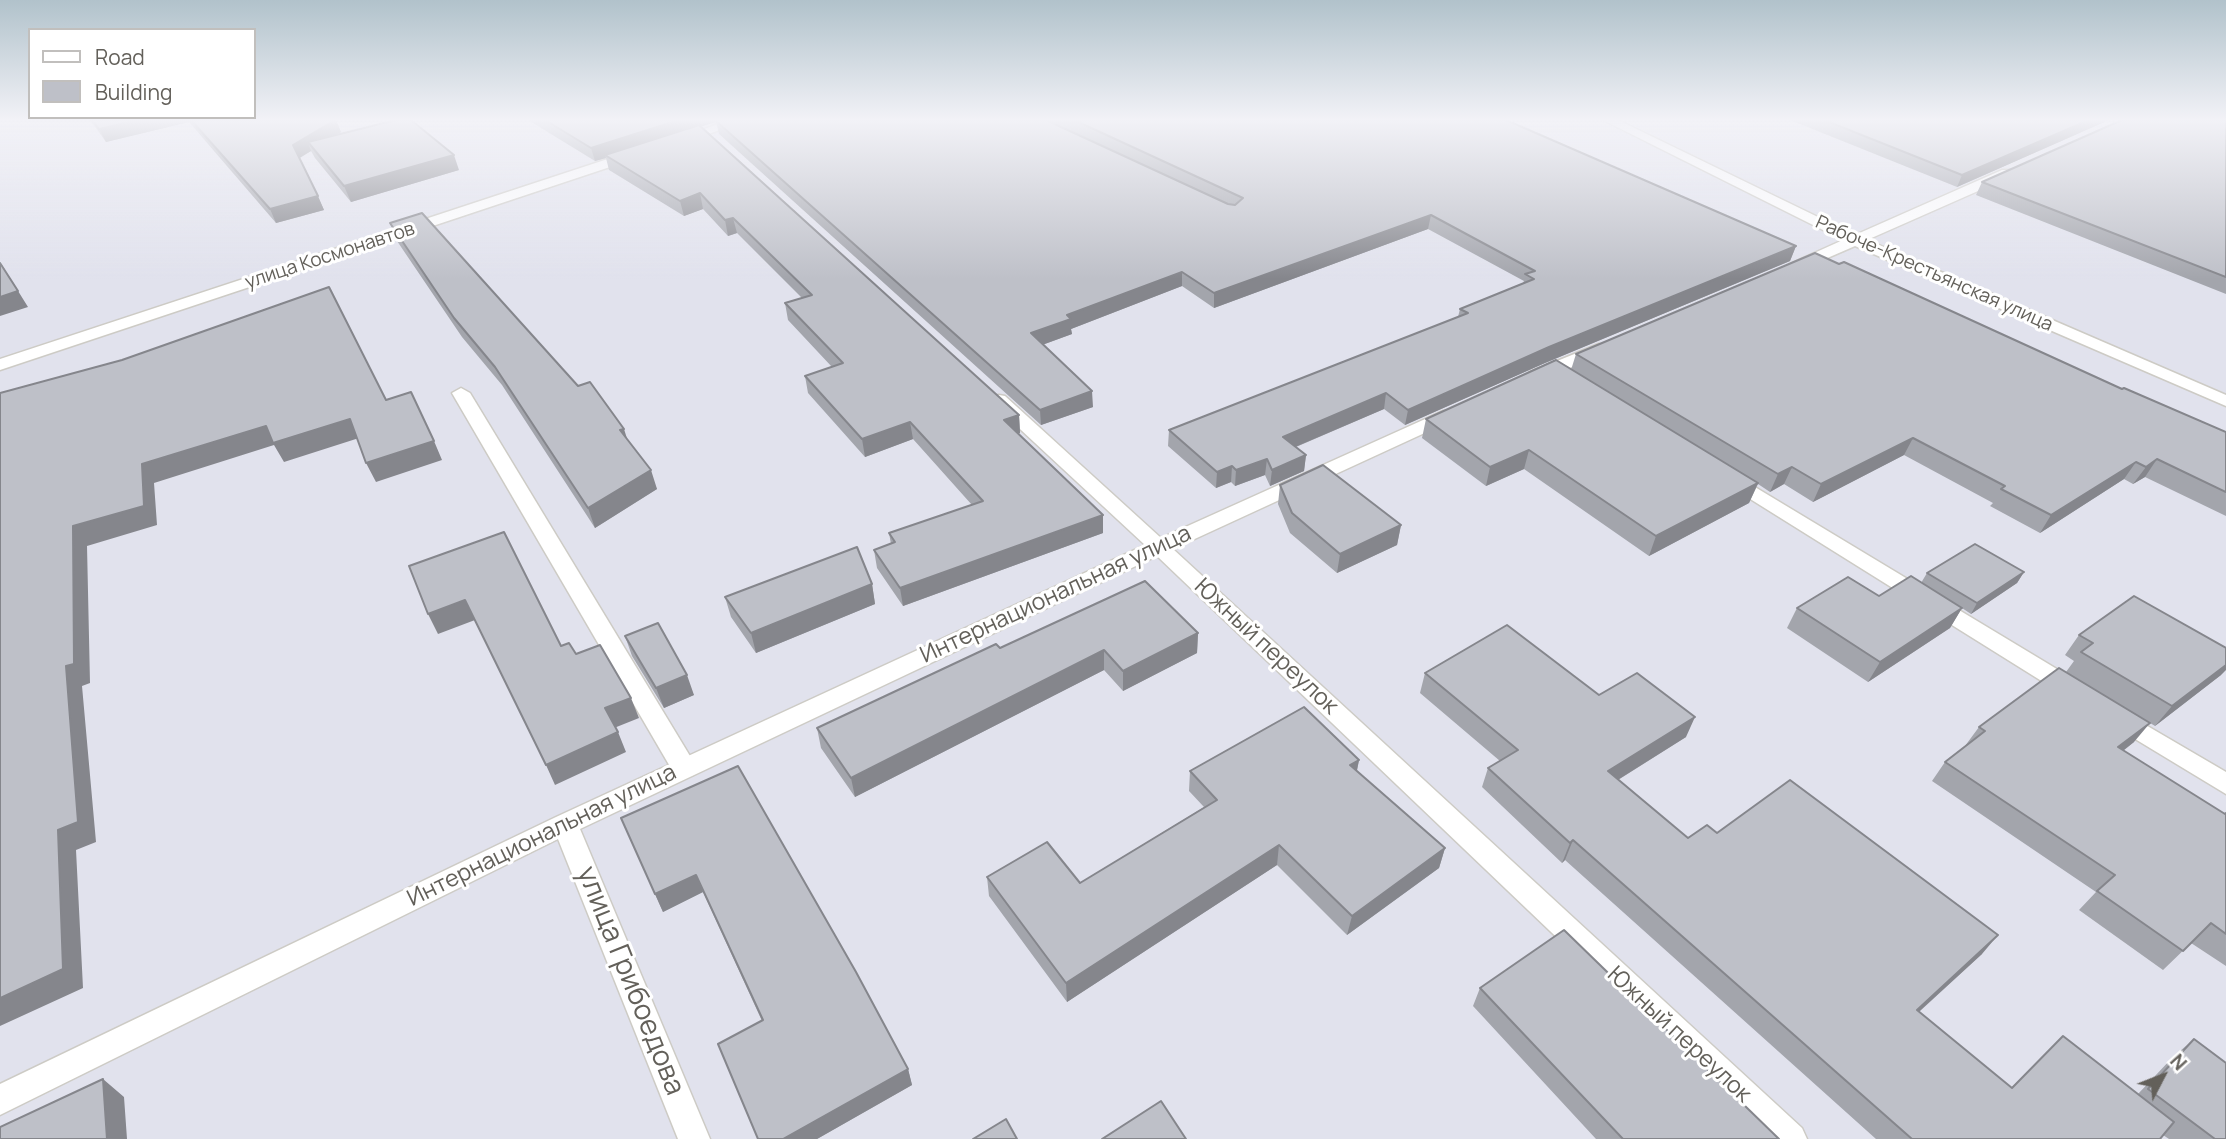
<!DOCTYPE html>
<meta charset="utf-8">
<style>
body{margin:0}
#map{position:relative;width:2226px;height:1139px;overflow:hidden;background:#e1e2ed;font-family:Manrope,sans-serif}
canvas{display:block}
.legend{position:absolute;left:28px;top:28px;width:228px;height:91px;box-sizing:border-box;background:#fff;border:2px solid #c1bfbd;margin:0;padding:9px 12px;list-style:none;font-size:21px;color:#63605a}
.legend li{display:flex;align-items:center;gap:14px;height:35px}
.legend b{width:35px;border:2px solid #c1bfbd}
.north{position:absolute;left:2128px;top:1041px;width:70px;height:70px;-webkit-text-stroke:5px #fff;paint-order:stroke;rotate:48deg;font-size:19px;font-weight:700;line-height:28px;text-align:center;color:#63605a}
.north::after{content:'';display:block;margin:auto;width:24px;height:32px;background:#63605a;clip-path:polygon(50% 0,100% 100%,50% 72%,0 100%)}
</style>
<div id="map">
<canvas width="2226" height="1139"></canvas>
<ul class="legend">
<li><b style="height:9px;background:#fff"></b>Road</li>
<li><b style="height:19px;background:#bec0c8"></b>Building</li>
</ul>
<div class="north">N</div>
</div>
<script>
const context = document.querySelector('canvas').getContext('2d');
context.lineJoin = 'round';
function trace(path, color, width, dash) {
  context.strokeStyle = color;
  context.lineWidth = width;
  context.lineCap = dash ? 'butt' : 'round';
  context.setLineDash(dash || []);
  context.stroke(path);
}
function fillPath(path, color) {
  context.fillStyle = color;
  context.fill(path, 'evenodd');
}
function drawText(font, color, halo, rows, align = 'center') {
  context.font = font + ' Manrope,sans-serif';
  context.lineWidth = 6;
  context.setLineDash([]);
  context.textBaseline = 'middle';
  context.strokeStyle = halo;
  context.fillStyle = color;
  for (const [text, x, y, turn = 0] of rows) {
    context.save();
    context.translate(x, y);
    context.rotate((+turn || 0) * Math.PI / 180);
    context.textAlign = isNaN(turn) ? turn : align;
    if (halo) context.strokeText(text, 0, 0);
    context.fillText(text, 0, 0);
    context.restore();
  }
}
const service = new Path2D(`
 M461,388L470,393L693,761L696,768L693,775L684,778L675,775L452,393Z`);
const minor = new Path2D(`
 M729,120H746L685,143L680,144L674,140Z
 M1603,120H1618L1855,235L2002,170H2012V176L1867,240L2226,395V406L1855,246L1802,269H1792L1789,266L1792,263L1843,240Z
 M632,151L637,152V158L0,370V359Z
 M1599,344L1605,345L1607,349L1605,353L1542,380L1536,381L1527,376L1530,372Z
 M999,395L1005,396L1161,538L1443,411H1455L1458,415L1455,419L1173,549L1802,1128L1807,1139H1768L1157,556L580,829L710,1139H678L558,839L0,1115V1084L556,817L1145,545L993,404L990,400L993,396Z
 M1730,472L2080,683L2084,689L2080,695L2072,698L2064,695L1723,482L1720,478L1723,474Z
 M2120,710L2226,772V794L2112,725L2108,719L2112,713Z`);
const wall = new Path2D(`
 M90,120H336L341,132L336,135L459,170L351,202L315,158L311,151L300,158L324,210L276,223L189,122L106,142Z
 M528,120H1506L1796,246L1790,261L1545,363L1405,425L1384,409L1296,447L1306,455L1304,471L1270,486L1265,475L1235,486L1231,482L1216,488L1168,446L1169,430L1458,317L1460,309L1523,283L1524,281L1428,229L1214,308L1182,286L1071,329L1072,334L1042,345L1093,407L1041,425L719,134L716,121L701,126L1019,415L1020,433H1017L1103,533L903,606L877,568L874,550L891,544L889,533L972,505L913,439L865,457L808,393L805,376L832,367L788,320L785,303L802,298L737,233L728,236L703,209L684,216L609,170L606,158L595,161Z
 M1790,120H2109L1957,187Z
 M2226,120V294L1976,195L1982,182Z
 M390,223L628,440L657,489L595,528L502,385L462,337L397,241Z
 M1576,354L2122,389L2226,432V516L2145,477L2133,484L2124,479L2040,533L1990,506L1993,503L1904,455L1813,502L1784,484L1770,492L1758,484L1749,503L1649,556L1524,469L1486,486L1422,438L1426,419L1571,370Z
 M1280,485L1401,525L1397,545L1337,573L1290,533L1278,504Z
 M2024,572L2017,583L1971,614L1962,608L1950,628L1868,682L1787,628L1797,608L1879,596L1921,583L1927,573Z
 M872,584L875,604L756,653L731,617L725,597Z
 M1198,633L1197,653L1123,691L1104,670L855,797L821,748L817,728L1000,648Z
 M2079,635L2221,675L2155,726L2066,672L2074,661L2065,655Z
 M625,636L694,695L664,708L632,656Z
 M1425,673L1599,695L1686,737L1618,780L1688,838L1717,833L1982,954L1919,1012L2011,1088L2063,1036L2138,1094L2172,1058L2194,1039L2226,1139H2169L2163,1135L2160,1139H1876L1565,860L1562,863L1482,787L1488,768L1500,761L1420,693Z
 M1979,727L2134,742L2123,751L2225,814L2226,813V966L2191,943L2163,970L2079,910L2096,892L1932,781L1945,762L1965,746Z
 M1359,760L1357,771L1445,848L1439,868L1347,935L1277,865L1067,1002L989,896L987,877L1080,883L1204,807L1189,791L1190,771Z
 M738,766L908,1069L912,1085L817,1139H758L762,1021L703,892L663,912L621,818Z
 M1480,988L1779,1139H1596L1473,1006Z`);
const shadedWall = new Path2D(`
 M139,120H187L189,122L106,142L99,129Z
 M335,120H336L341,132L313,149L308,142L311,151L299,158L293,145Z
 M679,120H722L608,157L605,155L606,158L595,161L591,148Z
 M2089,120H2109L1957,187L1962,175Z
 M454,155L459,170L351,202L344,186Z
 M700,193L703,209L684,216L680,201Z
 M318,196L324,210L276,223L270,209Z
 M1431,215L1428,229L1214,308V293Z
 M733,218L737,233L728,236L725,220Z
 M1796,246L1790,261L1545,363L1405,425L1408,410L1549,347Z
 M0,262L28,307L0,316Z
 M1182,272V286L1071,329L1072,334L1031,349V333L1067,315Z
 M1092,391L1093,407L1041,425L1040,410Z
 M1386,393L1384,409L1281,453L1283,437Z
 M1019,415L1020,433L1005,438L1004,420Z
 M350,419L359,438L284,462L274,445L154,483L157,525L87,546L90,683L82,686L96,842L76,850L83,988L0,1026V998L58,830L73,526L142,464L266,426Z
 M910,422L913,439L865,457L862,439Z
 M624,429L630,448L620,430Z
 M1913,438L1904,455L1813,502L1821,484Z
 M434,441L442,460L376,482L366,463Z
 M1529,450L1524,469L1486,486L1490,467Z
 M1306,455L1304,471L1270,486L1272,470Z
 M1267,459L1265,475L1235,486L1236,470Z
 M2157,459L2145,477L2133,484L2146,467Z
 M2136,462L2124,479L2040,533L2051,515Z
 M1232,466L1231,482L1216,488L1217,472Z
 M1792,467L1784,484L1770,492L1778,474Z
 M651,470L657,489L595,528L588,508Z
 M1758,483L1749,503L1649,556L1656,536Z
 M1103,515V533L903,606L900,588Z
 M1401,525L1397,545L1337,573L1340,554Z
 M2024,572L2017,583L1971,614L1977,603Z
 M872,584L875,604L756,653L751,633Z
 M465,600L475,620L438,634L428,614Z
 M1962,608L1950,628L1868,682L1880,662Z
 M1198,633L1197,653L1123,691V671Z
 M1104,650V670L855,797L851,778Z
 M2226,665V670L2221,675L2155,726L2172,706Z
 M687,675L694,695L664,708L656,688Z
 M631,698L639,718L614,728L605,708Z
 M1695,717L1686,737L1600,791L1608,771Z
 M2150,723L2134,742L2102,767L2118,747Z
 M618,732L626,752L555,785L546,765Z
 M1359,760L1355,779L1350,765Z
 M1573,840L1565,860L1562,863L1570,843Z
 M1279,845L1277,865L1067,1002L1066,983Z
 M1445,848L1439,868L1347,935L1352,916Z
 M696,875L703,892L663,912L655,894Z
 M1998,935L1982,954L1901,1028L1917,1010Z
 M908,1069L912,1085L817,1139H783Z
 M103,1079L124,1097L127,1139H107Z`);
const building = new Path2D(`
 M92,120H139L99,129Z
 M191,120H335L293,145L318,196L270,209Z
 M396,120H411L454,155L344,186L308,142Z
 M545,120H679L591,148Z
 M719,120H1046L1228,204L1235,205L1243,198L1074,120H1506L1796,246L1549,347L1408,410L1386,393L1283,437L1306,455L1272,470L1267,459L1236,470L1232,466L1217,472L1169,430L1468,313L1460,309L1534,279L1525,274L1535,271L1431,215L1214,293L1182,272L1067,315L1071,319L1031,333L1092,391L1040,410L716,121Z
 M1824,120H2089L1962,175Z
 M2122,120H2226V277L1982,182Z
 M699,125L1019,415L1004,420L1103,515L900,588L874,550L895,542L889,533L983,501L910,422L862,439L805,376L843,363L785,303L812,295L733,218L725,220L700,193L680,201L605,155Z
 M422,213L578,386L590,382L624,429L620,430L651,470L588,508L495,367L454,318L390,223Z
 M1815,253L1839,264L1844,262L2122,389L2124,388L2226,432V492L2157,459L2146,467L2136,462L2051,515L2001,489L2005,486L1913,438L1821,484L1792,467L1778,474L1576,354Z
 M0,263L18,291L0,297Z
 M329,287L386,400L411,392L434,441L366,463L350,419L273,443L266,426L142,464L144,506L73,526L74,664L66,666L78,822L58,830L63,969L0,998V393L122,360Z
 M1556,360L1758,483L1656,536L1529,450L1490,467L1426,419Z
 M1323,465L1401,525L1340,554L1292,513L1280,485Z
 M504,532L561,646L569,643L576,654L600,645L631,698L605,708L618,732L546,765L465,600L428,614L409,566Z
 M1975,544L2024,572L1977,603L1927,573Z
 M857,547L872,584L751,633L725,597Z
 M1911,576L1962,608L1880,662L1797,608L1848,577L1879,596Z
 M1145,581L1198,633L1123,671L1104,650L851,778L817,728L996,644L1000,648Z
 M2134,596L2226,648V665L2172,706L2081,652L2093,643L2079,635Z
 M658,623L687,675L656,688L625,636Z
 M1507,625L1599,695L1637,673L1695,717L1608,771L1688,838L1707,825L1717,833L1790,780L1998,935L1917,1010L2012,1088L2063,1036L2174,1122L2160,1139H1912L1573,840L1570,843L1488,768L1518,750L1425,673Z
 M2059,668L2150,723L2118,747L2225,814L2226,813V934L2211,923L2183,951L2097,891L2115,875L1945,762L1985,731L1979,727Z
 M1304,707L1359,760L1350,765L1445,848L1352,916L1279,845L1066,983L987,877L1047,842L1080,883L1217,800L1190,771Z
 M738,766L856,972L908,1069L783,1139H758L718,1044L763,1020L696,875L655,894L621,818Z
 M1564,930L1779,1139H1623L1480,988Z
 M2194,1039L2226,1063V1139H2215L2148,1089Z
 M103,1079L107,1139H0V1127Z
 M1161,1101L1186,1139H1102Z
 M1006,1119L1017,1139H973Z`);
const farStreetnames = [
 ["улица Космонавтов",330,256,-18],
 ["Рабоче-Крестьянская улица",1934,274,24]
];
const streetNames = [
 ["Интернациональная улица",1056,595,-25],
 ["Южный переулок",1266,647,43],
 ["Интернациональная улица",542,836,-26],
 ["Южный переулок",1679,1035,43]
];
const nearStreetnames = [
 ["улица Грибоедова",630,981,68]
];
trace(service, '#cdcbc5', 3);
trace(minor, '#cdcbc5', 3);
fillPath(service, '#fff');
fillPath(minor, '#fff');
fillPath(wall, '#a3a5ac');
fillPath(shadedWall, '#85868c');
fillPath(building, '#bec0c8');
trace(building, '#85868c', 2);
const sky = context.createLinearGradient(0, 0, 0, 279);
sky.addColorStop(0, '#b1c2cb');
sky.addColorStop(0.43, '#f2f2f7');
sky.addColorStop(1, '#f2f2f700');
context.fillStyle = sky;
context.fillRect(0, 0, 2226, 279);
drawText('19px', '#63605a', '#fff', farStreetnames);
drawText('23px', '#63605a', '#fff', streetNames);
drawText('28px', '#63605a', '#fff', nearStreetnames);
</script>
